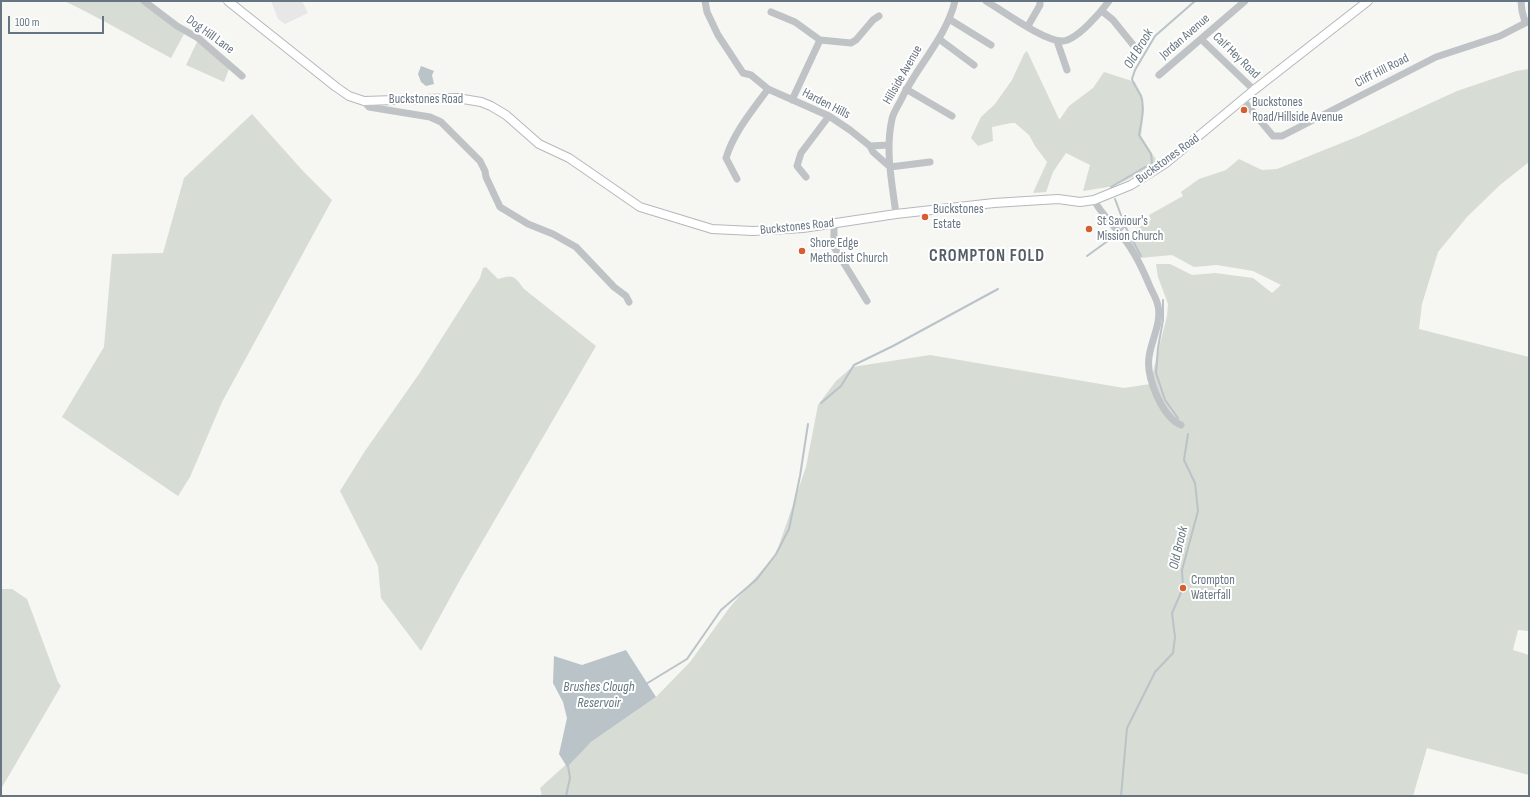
<!DOCTYPE html>
<style>
body{margin:0}
#map{position:relative;width:1530px;height:797px;overflow:hidden;background:#f6f6f3;font-family:"Sofia Sans Condensed",sans-serif}
canvas{display:block}
.frame{position:absolute;inset:0;border:2px solid #677582;pointer-events:none}
.scale{position:absolute;left:8px;top:16px;width:96px;height:18px;box-sizing:border-box;border:2px solid #677582;border-top:0;padding-left:5px;font-size:12px;line-height:14px;white-space:nowrap;color:#677582;-webkit-text-stroke:3px #fff;paint-order:stroke}
</style>
<div id="map">
<canvas width="1530" height="797"></canvas>
<div class="frame"></div>
<div class="scale">100 m</div>
</div>
<script>
const context = document.querySelector('canvas').getContext('2d');
context.lineJoin = 'round';
function fillPath(path, color) {
  context.fillStyle = color;
  context.fill(path, 'evenodd');
}
function trace(path, color, width, dash) {
  context.strokeStyle = color;
  context.lineWidth = width;
  context.lineCap = dash ? 'butt' : 'round';
  context.setLineDash(dash || []);
  context.stroke(path);
}
function drawText(font, color, halo, rows, align = 'center') {
  context.font = font + ' "Sofia Sans Condensed",sans-serif';
  context.lineWidth = 4;
  context.setLineDash([]);
  context.textBaseline = 'middle';
  context.strokeStyle = halo;
  context.fillStyle = color;
  for (const [text, x, y, turn = 0] of rows) {
    context.save();
    context.translate(x, y);
    context.rotate((+turn || 0) * Math.PI / 180);
    context.textAlign = isNaN(turn) ? turn : align;
    if (halo) context.strokeText(text, 0, 0);
    context.fillText(text, 0, 0);
    context.restore();
  }
}
const built = new Path2D(`
 M271,1H302L308,13L285,24L278,19Z`);
const green = new Path2D(`
 M64,1H140L173,27L184,34L171,58C135,39 101,18 64,1Z
 M197,42L209,50L229,69L224,82L186,65Z
 M1027,51L1059,119H1060L1069,106L1093,88L1104,72L1135,82L1143,98L1144,110L1141,136L1157,161L1137,175L1114,186L1083,191L1090,165L1066,153L1053,172L1046,192L1033,193L1047,162L1035,146L1029,135L1015,123H1011L992,127L993,141L978,146L971,138L981,117L995,104L1012,80L1024,54Z
 M1529,69V162L1500,185L1467,217L1438,252L1422,304L1419,329L1529,357V631L1518,630L1513,650L1529,655V775L1427,748L1413,796H542L540,788L591,742L656,697L690,662L730,607L776,554L806,467L818,405L836,381L852,367L930,355L1124,388L1150,384L1167,316L1168,304L1158,277L1156,264H1170L1192,275L1215,273L1253,278L1272,293L1281,285L1253,271L1217,265L1194,267L1172,255L1140,258L1125,236L1151,220L1149,215L1183,196L1181,192L1199,179L1226,170L1239,159L1262,170L1277,169L1359,136L1457,91L1516,71Z
 M252,114L303,171L332,200L222,402L190,477L178,496L62,417L104,347L112,254L163,253L184,178Z
 M486,267L498,279C514,274 514,276 524,289L596,346L461,578L421,651L381,598L378,566L340,491L365,451L419,374L480,278L483,268Z
 M1,589H12L27,599L58,682L61,686L1,789Z`);
const water = new Path2D(`
 M421,66L434,71L432,75L434,84L426,86L421,82L418,74Z
 M626,650L656,697L591,742L567,767L559,754L567,718L563,702L553,683L554,656L582,665Z`);
const stream = new Path2D(`
 M1111,187L1152,163L1151,154L1139,135C1141,123 1145,108 1141,96C1138,90 1134,85 1132,79L1135,70L1155,36L1195,1
 M1115,199L1125,226L1141,256
 M1087,256L1116,235L1125,226
 M1163,300V320L1158,348L1156,373L1165,400L1178,418
 M821,403L841,386L854,365L893,346L998,289
 M646,684L687,659L721,610L757,579L776,554L789,529L800,476L808,424
 M566,796L570,778L568,766
 M1121,796L1127,728L1155,672L1173,653L1175,637L1172,613L1183,588L1182,570L1198,511L1195,483L1184,460L1188,434`);
const minor = new Path2D(`
 M144,1L177,26L198,38L242,76
 M705,1L707,12L718,35L743,73L751,75L768,89L829,116L850,130L870,146L873,152L890,167L930,162
 M986,1C1003,11 1045,42 1063,41C1077,40 1101,12 1109,1
 M1521,1L1522,11L1525,22
 M1102,11L1113,20L1134,46
 M771,12L795,22L820,40L851,43L856,40L873,20L879,16
 M949,19L991,45
 M1028,26L1040,5V1
 M939,39L974,65
 M1201,39L1254,90
 M1057,41L1067,70
 M1159,75L1245,1
 M906,89L952,116
 M792,100L820,40
 M1243,100L1273,136H1282L1436,57L1500,36L1529,21
 M364,101L369,107L430,117L441,122L480,161L485,171L486,177L500,207L528,224L553,234L576,247L614,287L626,296L629,302
 M870,146L889,145
 M806,177L797,166L801,153L829,116
 M737,179L726,158C734,132 752,111 768,89
 M1094,200C1101,214 1113,224 1122,236C1135,252 1143,270 1151,289C1154,295 1157,300 1158,306C1162,322 1151,341 1149,357C1146,377 1162,417 1181,425
 M896,214C892,183 885,150 892,119C893,113 898,106 901,100C917,66 946,38 955,1
 M834,223V247L867,301`);
const major = new Path2D(`
 M228,1L336,87L349,96L364,101L457,98L481,102L491,106L506,115L539,144L569,158L640,207L712,229L753,231L803,228L896,214L994,203L1058,199L1080,202L1094,200L1131,185L1166,163L1254,90L1368,1`);
const markers = [
 [1244,110,4,"#d65f32"],
 [925,217,4,"#d65f32"],
 [1089,229,4,"#d65f32"],
 [802,251,4,"#d65f32"],
 [1183,588,4,"#d65f32"]
];
const streetNames = [
 ["Dog Hill Lane",210,35,36],
 ["Jordan Avenue",1185,37,-41],
 ["Calf Hey Road",1236,56,44],
 ["Cliff Hill Road",1382,71,-27],
 ["Hillside Avenue",903,75,-60],
 ["Buckstones Road",426,100],
 ["Harden Hills",826,104,27],
 ["Buckstones Road",1168,159,-36],
 ["Buckstones Road",797,227,-6]
];
const poiNames = [
 ["Buckstones",1252,103],
 ["Road/Hillside Avenue",1252,118],
 ["Buckstones",933,210],
 ["Estate",933,225],
 ["St Saviour's",1097,222],
 ["Mission Church",1097,237],
 ["Shore Edge",810,244],
 ["Methodist Church",810,259],
 ["Crompton",1191,581],
 ["Waterfall",1191,596]
];
const waterNames = [
 ["Old Brook",1139,49,-59],
 ["Old Brook",1179,548,-77],
 ["Brushes Clough",599,687],
 ["Reservoir",599,703]
];
const districtNames = [
 ["CROMPTON FOLD",987,257]
];
fillPath(built, '#e6e7e6');
fillPath(green, '#d7dcd4');
fillPath(water, '#b9c3c8');
trace(stream, '#b9c3c8', 2);
trace(major, '#b5b8bc', 10);
trace(minor, '#bfc3c6', 7);
trace(major, '#fff', 8);
for (const [x, y, r, color] of markers) {
  const dot = new Path2D();
  dot.arc(x, y, r, 0, 2 * Math.PI);
  context.fillStyle = color;
  context.fill(dot);
  trace(dot, '#fff', 1.5);
}
drawText('13px', '#677582', '#fff', streetNames);
drawText('13px', '#677582', '#fff', poiNames, 'left');
drawText('italic 14px', '#63767e', '#fff', waterNames);
context.letterSpacing = '1px';
drawText('bold 17px', '#545e67', '#fff', districtNames);
context.letterSpacing = '0px';
</script>
